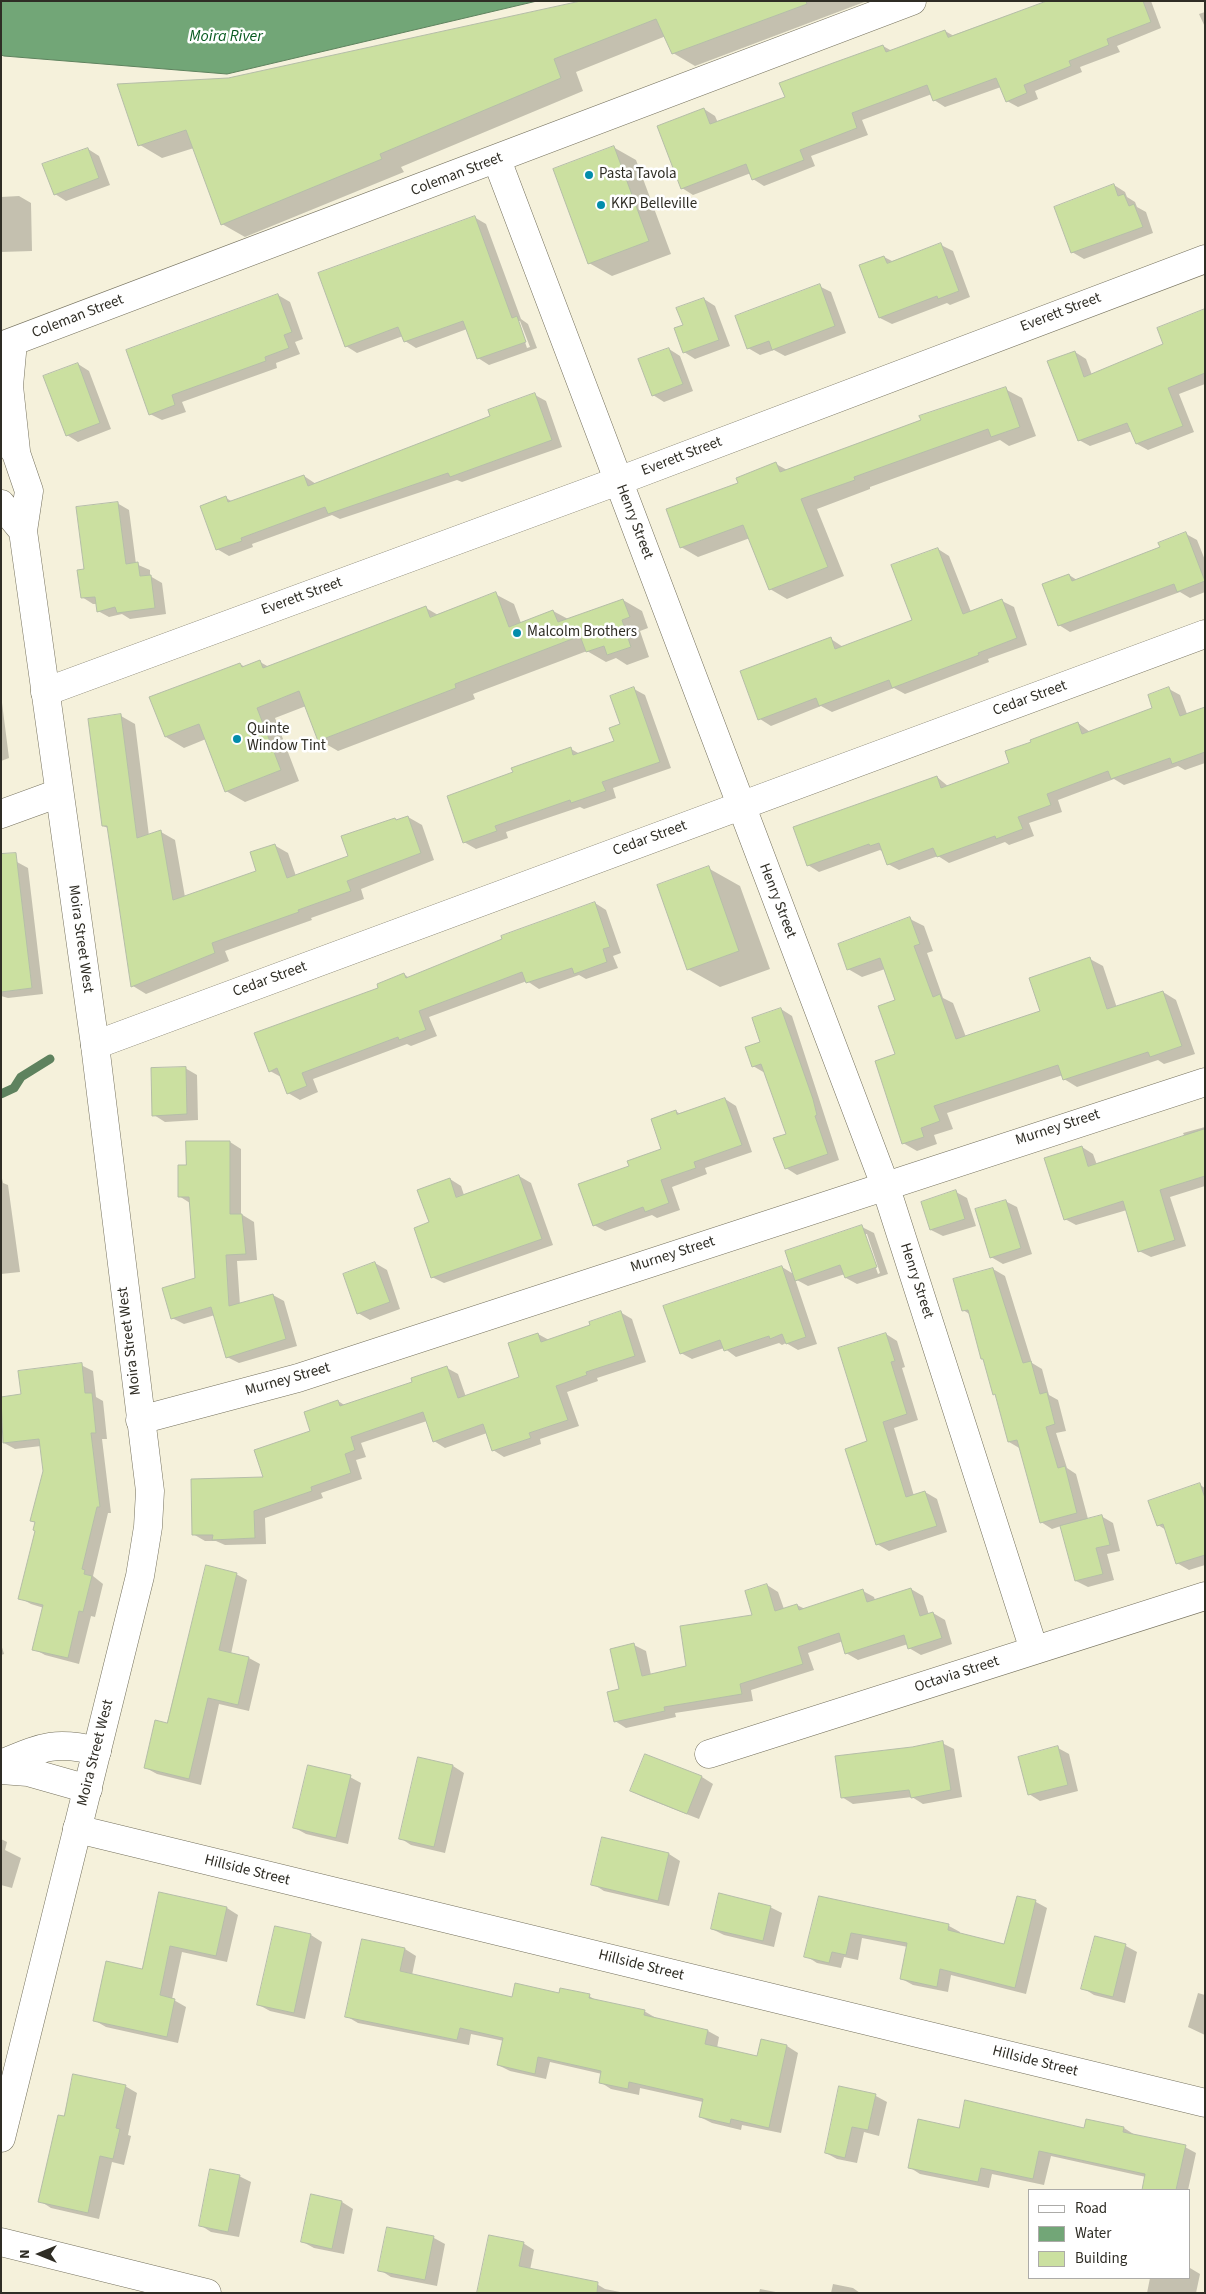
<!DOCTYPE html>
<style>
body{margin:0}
#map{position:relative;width:1206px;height:2294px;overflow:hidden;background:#f5f1db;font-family:"Source Sans 3",sans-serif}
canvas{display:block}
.frame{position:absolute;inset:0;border:2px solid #2f2d25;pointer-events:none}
.legend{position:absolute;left:1028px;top:2189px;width:162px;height:90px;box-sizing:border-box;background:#fff;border:1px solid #acaba8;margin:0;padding:6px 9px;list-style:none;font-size:15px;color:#2f2d25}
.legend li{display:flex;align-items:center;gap:10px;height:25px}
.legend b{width:25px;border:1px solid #acaba8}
.north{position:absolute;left:15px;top:2229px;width:50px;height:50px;-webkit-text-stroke:4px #fff;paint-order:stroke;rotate:270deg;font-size:14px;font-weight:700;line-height:20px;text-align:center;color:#2f2d25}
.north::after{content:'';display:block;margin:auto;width:18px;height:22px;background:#2f2d25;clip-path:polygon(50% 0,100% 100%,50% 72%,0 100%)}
</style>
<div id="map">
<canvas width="1206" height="2294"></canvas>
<div class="frame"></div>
<ul class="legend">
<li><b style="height:6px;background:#fff"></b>Road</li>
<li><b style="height:14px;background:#72a677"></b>Water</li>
<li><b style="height:14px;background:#cbe0a0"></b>Building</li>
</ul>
<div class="north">N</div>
</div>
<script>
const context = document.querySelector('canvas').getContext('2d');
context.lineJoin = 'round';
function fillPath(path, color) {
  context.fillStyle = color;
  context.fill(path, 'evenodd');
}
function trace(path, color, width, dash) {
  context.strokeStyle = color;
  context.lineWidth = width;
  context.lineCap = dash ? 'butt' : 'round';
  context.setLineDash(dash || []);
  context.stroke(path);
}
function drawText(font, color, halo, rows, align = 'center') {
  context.font = font + ' "Source Sans 3",sans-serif';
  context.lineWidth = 5;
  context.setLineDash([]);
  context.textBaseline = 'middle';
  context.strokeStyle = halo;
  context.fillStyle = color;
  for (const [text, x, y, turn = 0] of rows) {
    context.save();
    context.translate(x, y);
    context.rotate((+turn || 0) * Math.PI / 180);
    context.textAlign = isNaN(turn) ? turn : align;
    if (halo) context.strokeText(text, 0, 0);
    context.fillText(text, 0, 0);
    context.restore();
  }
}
const water = new Path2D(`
 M1,1H537L227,74L4,56L1,55Z`);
const shadow = new Path2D(`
 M587,1H867L695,66L673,53L666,36L576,72L583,91L401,167L404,172L245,237L222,224L194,148L162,158L140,145L228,80Z
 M1051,1H1151L1161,28L1117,46L1120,52L1080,67L1082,72L1035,91L1038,99L1018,107L1007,101L1001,87L945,107L934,100L932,94L862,120L868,135L811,156L815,166L764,186L753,179L751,173L693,195L682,188L704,109L715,116L718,123L786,97L883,46L892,51L945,31L954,36Z
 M1205,12V27L1199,14Z
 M613,147L636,160L671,254L612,276L589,263Z
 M88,149L99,156L110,185L66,201L55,194Z
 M1114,185L1125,192L1127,197L1135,202L1137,207L1146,212L1153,233L1084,259L1072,252Z
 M19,196L31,203L32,251L1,252V197Z
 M474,217L486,224L521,319L528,324L537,348L489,365L478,358L467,329L416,348L405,341L403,336L357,353L346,346ZM518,321H520L530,347L527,348Z
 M941,245L953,251L970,297L950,305L947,303L892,324L880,318L884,257L894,262Z
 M819,286L831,292L846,333L785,356L774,350L760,355L748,348Z
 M278,295L290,302L303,339L295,342L300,354L276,363L277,368L182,402L186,412L162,420L150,414Z
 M704,299L715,306L730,346L695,359L684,352L685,325Z
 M1205,310V384L1179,394L1194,432L1148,450L1137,444L1132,431L1090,446L1079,440L1075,352L1086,359L1092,375L1165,345Z
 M669,349L680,356L693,391L664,402L653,395Z
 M78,364L89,371L111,429L78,442L67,435Z
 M1005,389L1022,398L1036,436L1009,446L1000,440L870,487V489L817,509L844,576L787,599L770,589L750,538L698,557L681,547L739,484L776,464L787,470Z
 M535,395L546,401L562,447L462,482L457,480L340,519L332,515L252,544L253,547L229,556L217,549L226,498L233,502L304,476L316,484L492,417Z
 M117,503L129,510L136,564L150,570V576L162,583L166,614L130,619L122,614L109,617L98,611L97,604H93L82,597L86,570Z
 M1186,534L1197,540L1205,560V592L1190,598L1180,592L1070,632L1059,625L1069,575L1077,580L1162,548Z
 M938,549L949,556L971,612L1002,601L1014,607L1027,645L988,659L989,662L905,694L894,688L832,712L821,706L771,726L760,719L831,639L843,647L913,620Z
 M495,594L514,604L521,623L553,611L568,619L623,600L642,611L648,628L640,631L649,657L627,665L616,658L606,662L587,651L473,694L475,699L338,751L319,740L306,706L275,718L299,781L245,802L226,791L206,739L184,748L166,737L240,664L245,667L260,662L269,667L426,608L438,615Z
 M634,689L645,695L671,768L613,788L616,798L584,809L580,807L506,832L508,838L476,849L464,842L571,749L580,754L615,742Z
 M1169,689L1180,695L1187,714L1205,708V763L1185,770L1178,766L1124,785L1114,779L1058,800L1062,812L1029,823L1034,836L1009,845L1005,842L949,863L938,856L899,870L888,864L883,852L880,850L819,872L808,865L937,777L949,787L1011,764L1032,743L1078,723L1090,732L1154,708Z
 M1,695L9,758L1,761Z
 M121,716L135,724L149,836L161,832L175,840L185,897L258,871L274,845L288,853L296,876L350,857L395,819L398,821L408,817L422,825L434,860L361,889L364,899L311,918L312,920L225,951L229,961L146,994L133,986L108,828L103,826Z
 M17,862L28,868L43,994L8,998L1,996V863Z
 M708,868L740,886L770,969L720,987L688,969Z
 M595,903L606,910L621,953L613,956L618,968L586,979L579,975L539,989L527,981L429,1017L437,1036L411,1046L407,1044L313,1079L318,1092L300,1100L288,1093L281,1077L270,1071L380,988L404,974L409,978Z
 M910,919L924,926L933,951L927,953L943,998L953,1003L966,1037L1042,1012L1090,959L1103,966L1117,1008L1163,992L1176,1000L1195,1054L1164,1064L1158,1060L1077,1087L1064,1079L1063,1075L947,1113L953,1129L934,1135L937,1144L917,1151L903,1143L897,1054L896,1000L885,969L862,977L848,969Z
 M781,1009L792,1016L839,1160L797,1175L786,1168L788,1134L765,1073L753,1066L762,1043Z
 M185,1068L197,1075L198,1120L165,1122L154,1115Z
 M725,1099L736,1106L752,1152L705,1168L707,1174L672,1187L680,1210L657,1218L652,1215L605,1231L594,1225L630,1167L663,1149L675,1111L681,1114Z
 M1205,1127V1186L1170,1197L1186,1246L1151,1257L1139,1251L1127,1210L1076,1225L1065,1219L1082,1147L1093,1154L1097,1165L1185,1137L1183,1133Z
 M230,1142L241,1149V1214L254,1222L257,1260L237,1261L240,1305L273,1295L284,1301L297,1346L239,1363L227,1357L215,1315L184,1324L172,1318L196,1279L190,1203L179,1196L187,1166Z
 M1,1174L3,1183L8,1185L20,1272L1,1274Z
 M519,1176L531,1183L553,1245L444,1283L432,1277L430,1223L450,1179L461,1186L464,1195Z
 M956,1192L967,1198L976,1226L943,1236L931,1230Z
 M1005,1201L1017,1207L1032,1254L1003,1264L991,1257Z
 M862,1227L874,1233L888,1274L857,1284L846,1278L845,1274L808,1286L795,1279L817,1344L798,1350L786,1343L782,1345L779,1343L736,1357L724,1348L692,1359L681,1353L782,1267L795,1275ZM864,1234H867L880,1273L878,1274Z
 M375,1263L387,1270L400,1309L370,1320L358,1313Z
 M993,1269L1005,1276L1032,1363L1042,1369L1049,1395L1058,1400L1066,1431L1056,1433L1067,1468L1076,1474L1088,1519L1101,1516L1113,1523L1120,1551L1107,1554L1114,1580L1088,1587L1076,1581L1061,1526L1052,1529L1041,1522L1021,1449L1009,1442L997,1395L995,1394L971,1315L963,1310Z
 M620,1312L632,1319L646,1362L597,1378L598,1381L567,1392L579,1426L540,1439L541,1444L504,1457L493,1450L487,1433L445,1448L434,1441L427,1421L361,1443L366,1457L356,1460L362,1479L321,1493L323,1498L265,1518L266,1544L225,1545L216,1541H205L193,1534L265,1478L312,1432L338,1401L346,1406L414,1382L447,1368L458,1374L466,1397L521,1378L538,1334L549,1340L591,1325Z
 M886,1334L897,1341L905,1367L902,1368L918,1420L894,1428L914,1496L925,1492L937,1499L947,1532L889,1551L877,1544L869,1442Z
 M81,1365L93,1371L96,1397L103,1401L107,1439H102L111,1513H108L93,1576L103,1584L95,1617L91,1616L79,1664L45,1655L34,1649L44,1608L31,1604L20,1598L37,1531L36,1523L32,1521L44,1471L41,1446L15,1449L4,1443L1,1398L22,1396Z
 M1200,1485L1205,1488V1565L1189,1570L1177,1563L1166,1530L1158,1525Z
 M236,1574L247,1580L231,1654L249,1658L260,1664L249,1711L219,1704L201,1785L157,1774L146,1768L168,1725Z
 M767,1585L778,1592L784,1609L797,1605L805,1609L863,1591L874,1597L875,1600L911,1589L923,1596L929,1615L933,1613L945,1620L952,1644L921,1655L909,1648L908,1644L858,1660L846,1653L843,1641L808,1653L814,1670L751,1690L753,1701L675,1713L676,1717L626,1728L615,1721L620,1690L634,1645L646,1651L651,1675L687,1667L754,1616Z
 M1,1644L4,1654L1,1655Z
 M942,1743L954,1749L962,1797L923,1804L912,1797L853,1804L842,1797L912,1748Z
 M1058,1748L1069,1754L1078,1791L1040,1801L1029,1794Z
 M419,1759L453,1766L464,1773L445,1853L411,1845L400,1838Z
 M350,1777L361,1783L348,1844L306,1834L295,1828Z
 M702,1777L713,1784L699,1819L643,1797L631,1791Z
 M1,1839L7,1842L5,1850L21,1858L12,1888L1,1885Z
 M669,1854L680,1861L669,1906L604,1891L593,1884Z
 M159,1894L227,1908L238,1915L227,1962L182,1952L172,1999L186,2007L178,2043L106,2027L94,2020L143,1970Z
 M820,1897L949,1926L960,1932V1934L1005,1945L1018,1897L1036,1902L1047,1908L1026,1994L951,1975L948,1992L913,1985L902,1979L908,1947L862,1938L858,1960L844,1957L841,1968L817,1963L806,1956Z
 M770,1907L782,1913L774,1947L724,1935L712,1929Z
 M311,1935L322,1942L305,2019L270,2011L259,2005Z
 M1096,1938L1126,1946L1137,1952L1125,2003L1094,1995L1083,1988Z
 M405,1949L416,1956L412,1975L513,1998L560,1994L589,1996L599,2002L644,2011L656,2018L708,2031L719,2037L717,2048L758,2057L762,2041L787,2046L798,2053L781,2133L742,2125L741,2130L712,2123L700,2117L703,2102L640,2088L639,2095L611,2089L600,2082L602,2074L550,2062L546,2079L510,2071L498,2065L504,2041L471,2034L469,2045L358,2023L346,2016Z
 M1198,1993L1205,1995V2035L1188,2027Z
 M125,2086L137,2093L128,2135L131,2136L124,2165L112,2162L99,2219L51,2208L40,2201L65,2118Z
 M876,2096L887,2102L879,2136L864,2132L857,2163L837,2159L826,2153Z
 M1087,2120L1124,2128L1135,2135L1185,2147L1196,2153L1188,2190H1143L1146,2177L1051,2156L1044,2185L992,2174L989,2188L920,2174L909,2167L960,2130H1085Z
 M239,2176L251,2182L239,2237L211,2232L200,2225Z
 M342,2202L353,2209L344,2254L314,2248L303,2242Z
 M434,2238L445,2244L437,2286L391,2277L380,2270Z
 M523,2243L534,2250L530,2270L595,2283L605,2289L625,2293H478Z
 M1190,2268L1200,2274L1196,2293H1147L1150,2278H1190Z
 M833,2284L853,2288L860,2293H831Z
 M760,2289L781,2293H759Z`);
const stream = new Path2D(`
 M1,1094L14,1088L21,1077L50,1059`);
const building = new Path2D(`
 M581,1H806L807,4L672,54L656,19L554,59L561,78L380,154L382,159L221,225L186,130L138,146L117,84L228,78Z
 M1047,1H1143L1151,22L1107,39L1109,45L1069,61L1071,66L1024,85L1027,93L1006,102L996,78L933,101L927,85L852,113L857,128L800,150L804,160L752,180L746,164L681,189L657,126L704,108L710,124L785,97L779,83L833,63L883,45L886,52L945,30L948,37Z
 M614,146L649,241L588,264L553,169Z
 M88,148L99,178L54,195L42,164Z
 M1114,184L1118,196L1124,194L1129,206L1134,204L1143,227L1071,253L1054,207Z
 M475,216L512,318L517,316L526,342L477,359L463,321L404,342L398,327L345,347L318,273Z
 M941,243L959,291L938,299L937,296L879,318L859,265L884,256L887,263Z
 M820,284L835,326L772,350L769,341L747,349L735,316Z
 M278,294L292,332L284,335L289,348L265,357L266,361L172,395L175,405L149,415L126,350Z
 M704,298L719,340L683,353L674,328L683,325L676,308Z
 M1205,309V373L1168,388L1183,426L1136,444L1127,423L1078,441L1047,361L1075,351L1084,377L1163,344L1157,328Z
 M669,348L683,384L652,396L638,359Z
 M78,363L100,423L66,436L43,376Z
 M1006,387L1020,427L991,437L988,429L854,477L855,480L801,499L828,567L769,590L743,525L680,548L666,509L738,483L736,478L776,462L780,472L921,420L919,416Z
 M535,393L552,440L450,477L448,473L328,514L325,507L241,538L242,541L216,550L200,506L226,496L228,502L304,475L308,486L490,416L488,410Z
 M118,502L126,564L138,562L140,576L151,575L155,608L117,613L115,607L97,612L95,597L81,598L77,570L84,569L76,507Z
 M1186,532L1205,581L1177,592L1174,584L1058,626L1042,584L1069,574L1072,581L1160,547L1158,543Z
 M938,548L963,614L1002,599L1017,638L978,653L979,655L892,688L889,680L819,706L816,698L758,720L740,671L831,637L835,649L912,620L891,565Z
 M496,592L509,627L553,610L558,622L623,599L630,617L622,620L631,647L607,655L604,646L586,652L580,636L455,684L456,688L318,741L299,691L257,708L281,770L225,792L199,724L165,737L149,697L240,663L242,667L260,660L263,668L426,606L430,617Z
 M634,687L660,762L602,782L606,791L571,803L570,800L495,826L497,831L463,843L447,796L513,772L511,768L571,747L573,755L614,741L609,728L620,724L610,696Z
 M1169,687L1180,716L1205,707V752L1172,764L1170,758L1111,779L1108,771L1047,794L1051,805L1018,817L1023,829L996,839L995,836L937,857L933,848L887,865L879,843L870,846L869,844L807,866L793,827L937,776L941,788L1009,763L1005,751L1031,742L1030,740L1078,722L1082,734L1152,708L1148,695Z
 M121,714L137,838L161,830L173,900L256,871L250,852L275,844L287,878L348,856L341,836L395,818L396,820L408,816L421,853L347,881L351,891L298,910L299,912L212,943L215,953L131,987L107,826H102L88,719Z
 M16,853L32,988L1,992V854Z
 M709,866L739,951L687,970L657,885Z
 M595,902L610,947L603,949L607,962L574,974L572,968L526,983L522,972L419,1011L426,1030L399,1040L398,1037L302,1073L307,1086L287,1094L277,1068L269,1072L254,1033L378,988L377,984L404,973L406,978L502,939L501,936Z
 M910,917L920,944L914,946L933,997L940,994L956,1039L1040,1011L1029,978L1090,957L1107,1009L1163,991L1182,1046L1150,1057L1148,1052L1063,1080L1058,1065L934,1106L940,1121L921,1128L924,1137L902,1144L875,1061L895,1054L878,1006L895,1000L880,958L847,970L838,944Z
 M781,1008L813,1099L817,1115L815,1116L828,1154L785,1169L773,1138L786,1134L761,1064L752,1067L745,1047L760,1042L752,1018Z
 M186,1067L187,1114L152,1116L151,1068Z
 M725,1098L742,1145L694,1162L696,1168L661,1180L669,1203L645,1212L643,1207L593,1226L578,1184L629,1166L627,1161L661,1149L651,1119L676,1110L677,1114Z
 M1205,1129V1176L1160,1190L1175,1240L1138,1252L1123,1201L1064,1220L1044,1158L1082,1146L1088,1166Z
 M186,1141H230V1214H242L246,1254L226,1255L229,1306L273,1294L286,1339L226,1358L211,1307L171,1319L162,1288L195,1278L189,1197H178V1165H186Z
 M519,1175L542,1239L431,1278L414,1228L429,1222L417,1190L450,1178L456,1197Z
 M956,1190L965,1219L930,1230L921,1202Z
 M1006,1200L1021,1248L990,1258L975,1209Z
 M862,1225L877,1267L845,1278L840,1265L795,1281L785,1251Z
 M375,1262L390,1302L357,1314L343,1274Z
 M782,1266L806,1337L786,1344L782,1334L770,1339L769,1336L724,1351L720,1340L680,1354L663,1306Z
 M993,1268L1023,1363L1031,1361L1040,1394L1047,1392L1055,1424L1046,1427L1058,1468L1065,1466L1077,1513L1040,1523L1017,1440L1008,1442L995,1394L993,1395L983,1359H981L968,1310L962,1311L953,1279Z
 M621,1311L635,1356L586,1372L587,1375L556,1386L568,1420L529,1433L531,1438L492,1451L483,1424L433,1442L423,1412L351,1437L355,1450L345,1454L351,1473L311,1487L312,1491L254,1511L255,1538L212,1540L213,1535H192L191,1479L263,1477L254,1450L310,1431L304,1412L338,1400L340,1406L412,1382L411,1378L447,1366L458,1398L519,1377L508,1343L538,1333L541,1342L590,1325L589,1322Z
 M886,1333L895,1361L891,1362L907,1414L883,1422L906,1497L925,1491L937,1526L876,1545L845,1449L867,1441L838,1348Z
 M82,1363L85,1393H92L96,1433H91L100,1507H97L82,1569L85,1570L84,1574L92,1576L83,1612L79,1611L68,1658L32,1650L43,1605L18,1599L35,1531L33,1530L35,1522L30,1521L43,1471L39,1439L3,1443L1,1397L21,1394L18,1371Z
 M1200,1483L1205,1498V1555L1176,1564L1163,1524L1157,1526L1148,1501Z
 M1102,1515L1110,1545L1096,1548L1103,1574L1075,1581L1060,1526Z
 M206,1565L237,1573L219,1650L249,1657L238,1705L208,1698L189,1779L144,1768L155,1720L167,1723Z
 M767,1584L775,1611L797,1604L799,1610L863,1589L867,1602L911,1588L920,1616L933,1612L942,1638L908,1649L904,1635L845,1654L839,1633L798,1647L803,1664L740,1684L742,1694L664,1707L665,1711L614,1722L607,1692L619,1689L610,1649L634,1643L642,1676L686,1666L680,1626L752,1615L745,1591Z
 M943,1741L951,1790L911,1798L909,1790L841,1798L835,1756L912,1747Z
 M1058,1746L1068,1785L1028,1795L1018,1757Z
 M645,1754L702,1776L687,1814L630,1791Z
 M418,1757L453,1765L434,1847L399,1839Z
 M308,1765L351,1775L336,1838L293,1828Z
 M602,1837L669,1853L658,1901L591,1885Z
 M159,1892L227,1907L216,1956L170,1946L160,1995L175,1999L167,2037L93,2021L106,1961L142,1969Z
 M719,1893L771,1906L763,1941L711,1929Z
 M819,1896L949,1924L948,1930L1004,1944L1017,1896L1036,1900L1015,1988L940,1969L937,1987L900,1979L907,1943L851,1933L846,1955L832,1952L829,1963L804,1957Z
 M275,1926L311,1934L294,2013L257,2005Z
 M1095,1936L1126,1944L1113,1997L1081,1989Z
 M362,1939L405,1948L400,1971L512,1997L515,1983L559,1993L560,1988L590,1994L589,1998L645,2010L644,2015L708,2030L705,2044L757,2056L761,2039L787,2045L769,2128L731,2119L730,2124L699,2117L703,2099L629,2082L628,2089L599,2083L601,2071L538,2057L535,2074L497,2065L503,2038L460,2028L457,2040L345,2017Z
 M73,2074L126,2085L116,2128L120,2129L113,2159L100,2156L88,2213L38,2202L58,2115L64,2116Z
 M839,2086L876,2094L868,2130L852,2127L845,2158L825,2153Z
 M965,2100L1084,2128L1086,2119L1124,2127L1123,2132L1186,2145L1176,2190H1142L1145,2174L1039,2151L1033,2179L981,2168L978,2182L908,2168L918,2119L959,2128Z
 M210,2169L240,2175L228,2232L199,2226Z
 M311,2194L342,2201L332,2249L301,2242Z
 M387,2227L434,2236L425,2280L378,2271Z
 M489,2235L524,2242L519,2266L598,2282L597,2293H477Z`);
const street = new Path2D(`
 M497,160L885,1185L1034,1650
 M45,692L637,474L1205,259
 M1,814L59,793
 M95,1045L1205,634
 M140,1420L298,1378L1205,1082
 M709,1754L1205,1596
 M1,1764C40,1748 54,1740 97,1751
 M1,1770L28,1772L88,1789
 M77,1829L1205,2103
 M1,2242L207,2293`);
const secondary = new Path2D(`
 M13,342L9,386L16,451
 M1,346L912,1
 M1,431L16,453L29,491L23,531L95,1045L150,1491L148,1527L140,1576L1,2138
 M1,504L23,531`);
const markers = [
 [589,175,5,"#028dab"],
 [601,205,5,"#028dab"],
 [517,633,5,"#028dab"],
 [237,739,5,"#028dab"]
];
const streetNames = [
 ["Coleman Street",457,175,-21],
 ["Everett Street",1061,313,-21],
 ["Coleman Street",78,317,-21],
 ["Everett Street",682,457,-21],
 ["Henry Street",634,522,69],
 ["Everett Street",302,597,-20],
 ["Cedar Street",1030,699,-20],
 ["Cedar Street",650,839,-20],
 ["Henry Street",777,901,69],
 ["Moira Street West",80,939,82],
 ["Cedar Street",270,980,-20],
 ["Murney Street",1058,1128,-18],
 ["Murney Street",673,1255,-18],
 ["Henry Street",916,1281,72],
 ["Moira Street West",130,1341,-97],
 ["Murney Street",288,1380,-16],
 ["Octavia Street",957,1675,-18],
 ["Moira Street West",96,1753,-76],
 ["Hillside Street",247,1871,14],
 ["Hillside Street",641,1966,14],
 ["Hillside Street",1035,2062,14]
];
const poiNames = [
 ["Pasta Tavola",599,175],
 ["KKP Belleville",611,205],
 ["Malcolm Brothers",527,633],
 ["Quinte",247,730],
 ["Window Tint",247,747]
];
const waterNames = [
 ["Moira River",226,37]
];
fillPath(water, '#72a677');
trace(water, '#5e825e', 1);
fillPath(shadow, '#0003');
trace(stream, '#5e825e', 9);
fillPath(building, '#cbe0a0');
trace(building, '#b5bda8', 1);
trace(street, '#75715e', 29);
trace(secondary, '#75715e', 29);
trace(street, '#fff', 28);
trace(secondary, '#fff', 28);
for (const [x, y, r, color] of markers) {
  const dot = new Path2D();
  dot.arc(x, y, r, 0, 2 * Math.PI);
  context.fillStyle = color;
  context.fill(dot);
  trace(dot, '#fff', 2);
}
drawText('15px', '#2f2d25', '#fff', streetNames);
drawText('15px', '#2f2d25', '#fff', poiNames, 'left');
drawText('italic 16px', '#075a1f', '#fff', waterNames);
</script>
